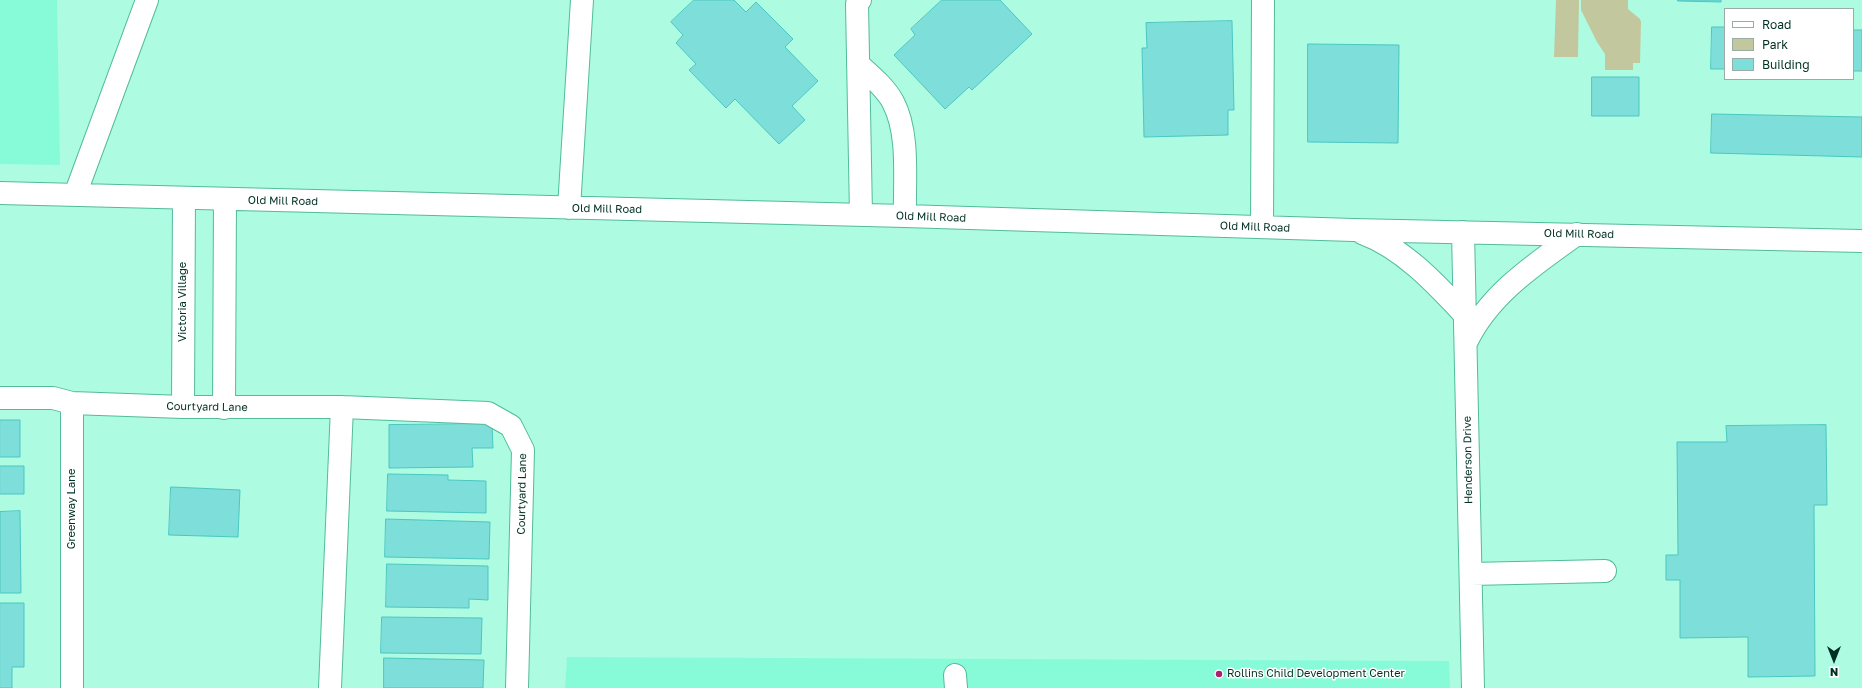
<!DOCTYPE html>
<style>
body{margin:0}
#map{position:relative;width:1862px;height:688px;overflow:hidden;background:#adfce2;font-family:"Golos Text",sans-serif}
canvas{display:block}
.legend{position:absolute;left:1724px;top:8px;width:130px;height:72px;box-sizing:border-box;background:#fff;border:1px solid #99aca7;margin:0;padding:5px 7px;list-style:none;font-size:12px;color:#003024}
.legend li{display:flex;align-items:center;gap:8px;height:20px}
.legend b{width:20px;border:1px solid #99aca7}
.north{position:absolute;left:1814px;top:640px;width:40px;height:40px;-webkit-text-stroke:3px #fff;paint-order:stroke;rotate:180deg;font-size:11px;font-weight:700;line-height:16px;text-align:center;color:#003024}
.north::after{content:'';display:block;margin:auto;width:14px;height:18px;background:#003024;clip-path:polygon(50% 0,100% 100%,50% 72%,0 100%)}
</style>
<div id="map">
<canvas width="1862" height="688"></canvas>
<ul class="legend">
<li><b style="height:5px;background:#fff"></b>Road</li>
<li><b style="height:11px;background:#c3c79d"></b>Park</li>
<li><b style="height:11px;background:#7eded9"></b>Building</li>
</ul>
<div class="north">N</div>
</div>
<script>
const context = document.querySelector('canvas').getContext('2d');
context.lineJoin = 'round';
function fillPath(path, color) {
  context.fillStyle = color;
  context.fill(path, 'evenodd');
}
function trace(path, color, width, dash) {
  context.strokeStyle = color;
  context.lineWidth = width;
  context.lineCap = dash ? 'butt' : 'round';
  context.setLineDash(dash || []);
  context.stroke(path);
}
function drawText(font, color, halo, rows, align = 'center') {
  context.font = font + ' "Golos Text",sans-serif';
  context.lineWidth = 3;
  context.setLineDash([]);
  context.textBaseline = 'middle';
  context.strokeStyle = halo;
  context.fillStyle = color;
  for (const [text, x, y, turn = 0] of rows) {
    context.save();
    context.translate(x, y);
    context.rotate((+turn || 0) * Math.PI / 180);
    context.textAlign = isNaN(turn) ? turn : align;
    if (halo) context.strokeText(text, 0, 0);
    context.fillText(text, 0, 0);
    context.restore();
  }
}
const built = new Path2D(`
 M0,0H57L60,165L0,164Z
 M567,657L1449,661L1450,688H565Z`);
const green = new Path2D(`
 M1556,0H1579L1578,57H1554Z
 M1581,0H1628V9L1640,19L1641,22L1640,63H1633V70H1605V54L1597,42L1581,10Z`);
const building = new Path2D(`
 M694,0H734L746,12L756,2L793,39L785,47L818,81L792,106L805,120L779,144L735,99L726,108L689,70L696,64L676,43L683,35L671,22Z
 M942,0H1000L1032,34L972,90L969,87L945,109L894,55L915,35L911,29Z
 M1678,0H1721V2L1678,1Z
 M1232,21L1234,110H1228V135L1144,137L1142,48H1147L1146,23Z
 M1712,27H1725V69H1711Z
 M1853,30H1862V71H1853Z
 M1308,44L1399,45L1398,143L1308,142Z
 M1592,77H1639V116H1592Z
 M1712,114L1862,117V157L1711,153Z
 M0,420H20V457H0Z
 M492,424L493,448H472L473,467L389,468V425Z
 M1826,425L1827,505H1814L1815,676L1748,677V637L1680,638V580H1666V555H1678L1677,442H1727L1726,426Z
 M0,466H24V494H0Z
 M388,474L448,475V480L486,481V513L387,511Z
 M171,487L240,490L238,537L169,535Z
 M20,511L21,593H0V512Z
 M386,519L490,522L489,559L385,557Z
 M387,564L488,566V600L469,599V608L386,607Z
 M0,603H24V667H12V688H0Z
 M382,617L482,618L481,654L381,653Z
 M384,658L484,660L483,688H384Z`);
const minor = new Path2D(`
 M860,0L857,4L861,215
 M858,64C870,75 885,87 893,102C910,134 904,181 905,216
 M0,193L905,216L1353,230L1862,241
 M75,195L147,0
 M569,208L582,0
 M1262,227L1263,0
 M1463,232L1473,688
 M1362,233C1403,248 1436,284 1465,315
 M1466,343C1488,295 1535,264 1577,234
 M0,398H53L72,403L183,407H342L488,413L511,426L523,450L517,688
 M72,403V688
 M183,407L184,198
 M224,408L225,199
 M1471,574L1605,571
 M955,675L956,688
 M330,688L342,407`);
const markers = [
 [1219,674,4,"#a8236e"]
];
const streetNames = [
 ["Old Mill Road",283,201,1],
 ["Old Mill Road",607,209,1],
 ["Old Mill Road",931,217,2],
 ["Old Mill Road",1255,227,2],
 ["Old Mill Road",1579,234,1],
 ["Victoria Village",183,302,-90],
 ["Courtyard Lane",207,407,1],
 ["Henderson Drive",1468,460,-91],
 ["Courtyard Lane",522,494,-89],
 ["Greenway Lane",72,509,-90]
];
const poiNames = [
 ["Rollins Child Development Center",1227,674]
];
fillPath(built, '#87fbd7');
fillPath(green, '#c3c79d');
fillPath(building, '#7eded9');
trace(building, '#4cc6c1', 1);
trace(minor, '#52bb9c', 24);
trace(minor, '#fff', 22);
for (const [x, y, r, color] of markers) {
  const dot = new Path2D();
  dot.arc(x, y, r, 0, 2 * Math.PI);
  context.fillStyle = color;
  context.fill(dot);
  trace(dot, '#fff', 1.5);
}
drawText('11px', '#003024', '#fff', streetNames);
drawText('11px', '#003024', '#fff', poiNames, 'left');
</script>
